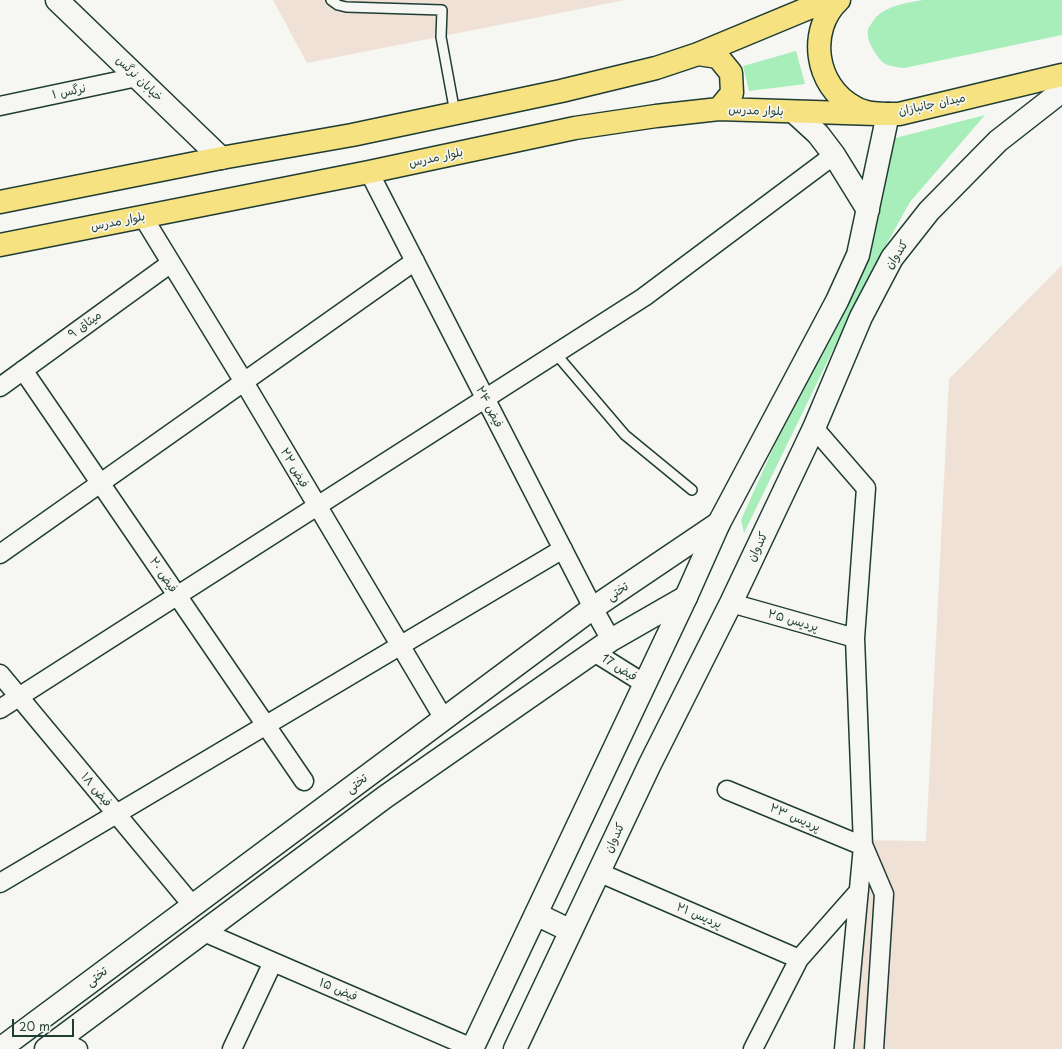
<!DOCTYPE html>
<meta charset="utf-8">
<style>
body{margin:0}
#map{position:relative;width:1062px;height:1049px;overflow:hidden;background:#f6f6f2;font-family:"Playpen Sans",sans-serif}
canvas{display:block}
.scale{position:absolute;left:12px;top:1019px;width:62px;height:18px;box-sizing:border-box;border:2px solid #1f3d34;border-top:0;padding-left:5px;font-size:12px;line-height:14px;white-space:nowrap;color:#1f3d34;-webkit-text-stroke:3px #f6f6f2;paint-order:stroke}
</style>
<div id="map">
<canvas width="1062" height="1049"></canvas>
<div class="scale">20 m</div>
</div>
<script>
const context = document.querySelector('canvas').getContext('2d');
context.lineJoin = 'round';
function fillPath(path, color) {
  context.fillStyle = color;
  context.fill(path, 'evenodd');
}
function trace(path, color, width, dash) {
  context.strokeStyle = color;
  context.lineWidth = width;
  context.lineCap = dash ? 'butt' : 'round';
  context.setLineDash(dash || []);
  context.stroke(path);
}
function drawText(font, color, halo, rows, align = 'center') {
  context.font = font + ' "Playpen Sans","Playpen Sans Arabic",sans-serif';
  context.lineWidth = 3.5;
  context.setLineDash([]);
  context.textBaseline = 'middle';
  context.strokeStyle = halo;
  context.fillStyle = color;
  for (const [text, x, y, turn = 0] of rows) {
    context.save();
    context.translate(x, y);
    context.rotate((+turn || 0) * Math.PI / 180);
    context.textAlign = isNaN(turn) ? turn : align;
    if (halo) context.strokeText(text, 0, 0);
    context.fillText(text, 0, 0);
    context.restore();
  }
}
const built = new Path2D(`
 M273,0H625L307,63Z
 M1062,265V1049H844L857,840L926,841L949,379Z`);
const green = new Path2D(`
 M923,0H1062V35L904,68C898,67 891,67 886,64C878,61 865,39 868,30C869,26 874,20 876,17C888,5 907,3 923,0Z
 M796,51L805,84L749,91L743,66Z
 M985,115L910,202L871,272L744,533L741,520L874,223L880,142Z`);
const service = new Path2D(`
 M331,0L338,5L346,7L442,10L441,37L455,113
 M556,354L625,435L692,490`);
const minor = new Path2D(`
 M0,106L137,77
 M369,172L593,608L611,640
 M143,217L244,382L444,719
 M23,370L304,781
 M0,387L171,263
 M814,428L866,488L855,638L863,846L844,1049
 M0,554L415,261
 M731,603L855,638
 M594,652L645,684
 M0,674L193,906
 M0,709L644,297L834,155
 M727,790L863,846
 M864,847L884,894L874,1049
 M598,872L799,959
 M0,883L563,549
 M204,932L472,1048
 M59,1040L78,1049
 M232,1049L273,962
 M753,1049L799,959L859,891`);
const tertiary = new Path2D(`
 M57,0L221,158
 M0,1049L593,608L719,523
 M46,1049L385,797L611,640L686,597`);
const secondary = new Path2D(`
 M794,112L818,134L834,155L868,210
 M536,914L571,931
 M472,1049L686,597L719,523L837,301L858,255L888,114
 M515,1049L650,764L731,603L814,428L861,317L892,258L929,211L998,141L1062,91`);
const trunk = new Path2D(`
 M839,0C807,30 815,86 854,107C868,115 884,114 899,114L1062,75
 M698,54L718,57L731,73L732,93L719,109
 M0,202L221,158L352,135L561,91L656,68L698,54L828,0
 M0,245L369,172L575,128L656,116L719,109L876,114`);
const streetNames = [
 ["خیابان نرگس",139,79,44],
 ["نرگس ۱",69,92,-12],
 ["میدان جانبازان",932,105,-12],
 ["بلوار مدرس",756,111,2],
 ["بلوار مدرس",436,158,-12],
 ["بلوار مدرس",118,222,-11],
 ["کندوان",897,255,-56],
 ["میثاق ۹",85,325,-36],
 ["فیض ۲۴",489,407,63],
 ["فیض ۲۲",294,468,60],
 ["کندوان",758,547,-64],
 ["فیض ۲۰",163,575,56],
 ["تختی",618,592,-34],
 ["پردیس ۲۵",793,621,16],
 ["فیض 17",619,668,32],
 ["تختی",357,784,-37],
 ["فیض ۱۸",96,790,50],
 ["پردیس ۲۳",795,818,23],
 ["کندوان",615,838,-65],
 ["پردیس ۲۱",699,916,23],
 ["تختی",97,977,-37],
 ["فیض ۱۵",338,990,23]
];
fillPath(built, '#f0e1d6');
fillPath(green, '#a8eebb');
trace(service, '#1f3d34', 12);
trace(minor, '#1f3d34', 21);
trace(tertiary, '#1f3d34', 25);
trace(secondary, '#1f3d34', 25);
trace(trunk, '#1f3d34', 25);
trace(service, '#f6f6f2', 9);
trace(minor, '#f6f6f2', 18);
trace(tertiary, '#f6f6f2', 22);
trace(secondary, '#f6f6f2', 22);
trace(trunk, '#f7e281', 22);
drawText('12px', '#1f3d34', '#f6f6f2', streetNames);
</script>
